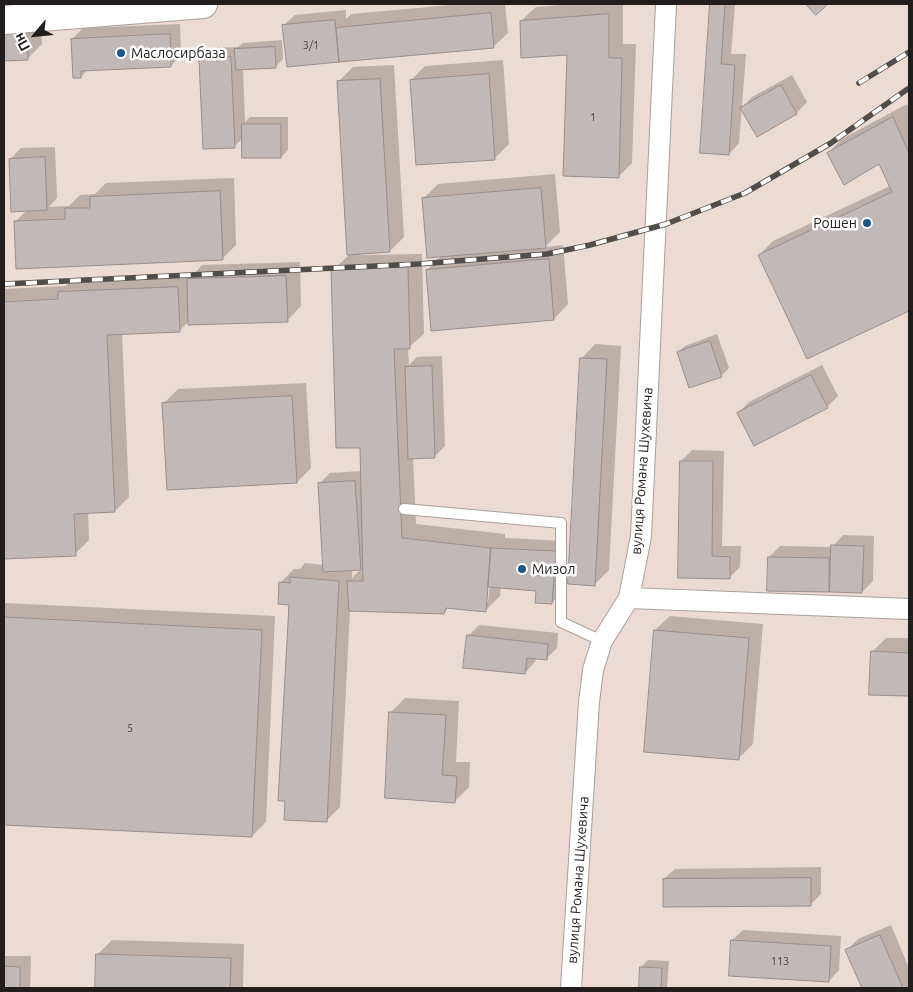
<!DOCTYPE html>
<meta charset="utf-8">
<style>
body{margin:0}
#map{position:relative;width:913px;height:992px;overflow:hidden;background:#f1e8e4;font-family:Ubuntu,sans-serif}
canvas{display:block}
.frame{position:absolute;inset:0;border:5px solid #211e1d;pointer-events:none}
.north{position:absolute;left:10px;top:10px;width:50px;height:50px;-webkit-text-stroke:4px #fff;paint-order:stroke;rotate:242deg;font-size:14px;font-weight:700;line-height:20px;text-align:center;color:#211e1d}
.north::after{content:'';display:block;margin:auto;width:18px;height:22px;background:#211e1d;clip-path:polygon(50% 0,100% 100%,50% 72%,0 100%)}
</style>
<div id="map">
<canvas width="913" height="992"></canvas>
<div class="frame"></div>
<div class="north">Пн</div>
</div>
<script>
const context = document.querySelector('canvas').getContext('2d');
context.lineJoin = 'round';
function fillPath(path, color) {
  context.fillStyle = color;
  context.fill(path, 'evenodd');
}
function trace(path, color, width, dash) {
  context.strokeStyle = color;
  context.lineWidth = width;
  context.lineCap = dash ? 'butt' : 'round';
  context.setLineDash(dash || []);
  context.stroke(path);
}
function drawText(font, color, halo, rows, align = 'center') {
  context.font = font + ' Ubuntu,sans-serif';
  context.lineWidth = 5;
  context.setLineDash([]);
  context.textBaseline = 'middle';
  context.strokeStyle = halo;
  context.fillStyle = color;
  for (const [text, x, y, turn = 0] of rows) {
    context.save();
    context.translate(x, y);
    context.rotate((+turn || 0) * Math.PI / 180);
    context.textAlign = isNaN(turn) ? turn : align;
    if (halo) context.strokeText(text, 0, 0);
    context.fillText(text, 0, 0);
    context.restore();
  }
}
const built = new Path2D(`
 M4,4H909V988H4Z`);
const shadow = new Path2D(`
 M461,4H505L508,33L493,47L288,66L284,25L295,15L346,10V19L351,14Z
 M579,4H623V44H636L632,163L618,177L568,54L521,21L536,7Z
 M711,4H735L731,54H746L739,143L729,154L701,152Z
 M40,19L42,44L28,58L4,60V22Z
 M180,24L181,55L171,66L88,69L81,77L72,39L83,28Z
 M282,40L283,59L276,66L243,69L245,122L250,117H288V150L281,157L243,138L235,146L200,59L211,48L238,47L243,43Z
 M503,60L509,144L495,158L417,164L411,80L425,66Z
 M394,65L404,237L390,251L360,253V255L422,254L424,334L408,348L409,365L417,357L442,356L445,446L434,457L413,458L416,524L505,534V538L566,541L562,592L552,603L537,590L501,587L500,596L486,610L449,607L444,613L350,610L340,807L326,821L290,604L280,583L294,569H300L305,563L324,565L319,484L330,473L362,471L361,447L333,270L348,256L338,82L353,67ZM361,569L352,578V570ZM487,586H490L488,602H486Z
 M792,75L807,102L797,113L758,136L742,108L752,97Z
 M907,104L909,109V309L808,357L759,255L773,241L890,186L879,163L828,153L842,139Z
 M55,147L57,198L49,207L69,206L80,195L95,194L106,183L234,178L236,245L222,259L15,222L27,210L10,159L21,148Z
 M555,174L560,232L545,247L563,245L568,304L554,319L427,270L442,255L423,199L438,184Z
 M300,262L301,306L287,321L190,320L179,331L122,333L129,497L115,511L88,512L89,540L75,554L4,557V289L66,286L73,278L191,274L192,276L202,265Z
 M717,334L729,368L722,375L690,387L678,353L685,346Z
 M595,344L621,346L609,570L595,584L581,359Z
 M822,365L838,396L827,407L738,413L749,402Z
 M306,383L311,468L297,482L164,403L178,389Z
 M692,450L724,451L722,546H741L740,567L729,578L679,577L681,461Z
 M843,535L874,536L873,581L862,592L768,590L769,557L780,546L832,547Z
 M4,603L275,616L266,822L252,836L4,824Z
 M670,616L763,624L753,744L739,758L655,630Z
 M479,625L558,633L557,648L546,659L536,658L535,662L525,673L468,636Z
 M886,638H909V695L871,694L872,652Z
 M405,698L459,701L456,762H470L469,787L455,801L391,712Z
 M821,867V894L810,905L664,879L675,869Z
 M891,925L909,968V988H863L847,950L858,939Z
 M743,930L841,936L839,970L829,981L732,940Z
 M112,940L244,944L243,988H97L98,954Z
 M4,956H31L30,988H4Z
 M648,960L669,961L667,988H640L641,967Z`);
const building = new Path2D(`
 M710,4H725L721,64L735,65L729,155L700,153Z
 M806,4H828L816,15Z
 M491,13L494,48L339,62L336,28Z
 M609,14V58H622L619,178L563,176L567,55L521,58L520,21Z
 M335,20L339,62L287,67L282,25Z
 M27,33L28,60L4,61V34Z
 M170,34L171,67L81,71V78H73L71,39Z
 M275,47L276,68L236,70L234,49Z
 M231,57L235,148L203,149L199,59Z
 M489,74L495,160L416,165L410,80Z
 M380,79L390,252L347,255L337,81Z
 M781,85L797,114L757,137L740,108Z
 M893,117L909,153V311L807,359L758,255L892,192L879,164L844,185L827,153Z
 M242,124H281V158H242Z
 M45,157L47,210L11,212L9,159Z
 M541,188L546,248L427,258L422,198Z
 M220,191L223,260L16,269L14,221L65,219V208H90V197Z
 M549,259L554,320L431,331L426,270Z
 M408,267L410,349H394L402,538L491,548L486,612L446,608L444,614L349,611L347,581H363L360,448H336L331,269Z
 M286,276L288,322L188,325L187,279Z
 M178,287L180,332L107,335L115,512L74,514L76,556L4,559V302L58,299V292Z
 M710,341L722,377L689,388L677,352Z
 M580,358L607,359L595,586L568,584Z
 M432,366L435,458L408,459L405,367Z
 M811,375L828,408L754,446L737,413Z
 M292,396L297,483L167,490L162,403Z
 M680,461H713L712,556L730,557V579L678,578Z
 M355,481L361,570L323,572L318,483Z
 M831,545L864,546L862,593L830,592Z
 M491,548L556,551L552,604L535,603L536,591L488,587Z
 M768,557L829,558V592L767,591Z
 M290,577L339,581L327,822L284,820L285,801H278L289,605L278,604L279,582L290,583Z
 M4,617L262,630L252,837L4,825Z
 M654,630L749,638L739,760L644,752Z
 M467,635L548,644L547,660L527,658L525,674L463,668Z
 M871,651L909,653V696L869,695Z
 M389,712L446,715L442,775L457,776L455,803L385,798Z
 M811,878V906L663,907V879Z
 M880,935L903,988H862L845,950Z
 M731,940L831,946L829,982L729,976Z
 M96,954L231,958L230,988H95Z
 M4,966L20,967V988H4Z
 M640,967L662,968L661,988H639Z`);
const lane = new Path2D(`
 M404,509L561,523V622L602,641`);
const street = new Path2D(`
 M629,598L909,609
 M571,988L589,702L593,670L602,641L629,598L641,536L666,4`);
const secondary = new Path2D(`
 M4,20L203,4`);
const rail = new Path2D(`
 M859,83L909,52
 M4,284L418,264L547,254L590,245L666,224L745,193L831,143L909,88`);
const markers = [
 [121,53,5,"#19598e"],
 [867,223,5,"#19598e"],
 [522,569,5,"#19598e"]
];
const numberNames = [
 ["3/1",311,45],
 ["1",593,117],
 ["5",130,728],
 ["113",780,961]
];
const poiNames = [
 ["Маслосирбаза",131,53],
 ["Рошен",857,223,"right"],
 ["Мизол",532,569]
];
const streetNames = [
 ["вулиця Романа Шухевича",642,471,-86],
 ["вулиця Романа Шухевича",578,880,-86]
];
fillPath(built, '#ebdbd2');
fillPath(shadow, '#0003');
fillPath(building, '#c1b8b8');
trace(building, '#988e8f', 1);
trace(lane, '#a8a09c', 12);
trace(street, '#a8a09c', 22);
trace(secondary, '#a8a09c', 30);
trace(lane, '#fff', 10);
trace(street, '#fff', 20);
trace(secondary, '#fff', 28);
trace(rail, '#514d4b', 5.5);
trace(rail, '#fff', 4, [11]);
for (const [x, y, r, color] of markers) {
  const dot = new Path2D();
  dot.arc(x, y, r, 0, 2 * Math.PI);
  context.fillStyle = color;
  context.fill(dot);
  trace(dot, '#fff', 2);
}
drawText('11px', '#494444', null, numberNames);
drawText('14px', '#211e1d', '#fff', poiNames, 'left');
drawText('14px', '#211e1d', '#fff', streetNames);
</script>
